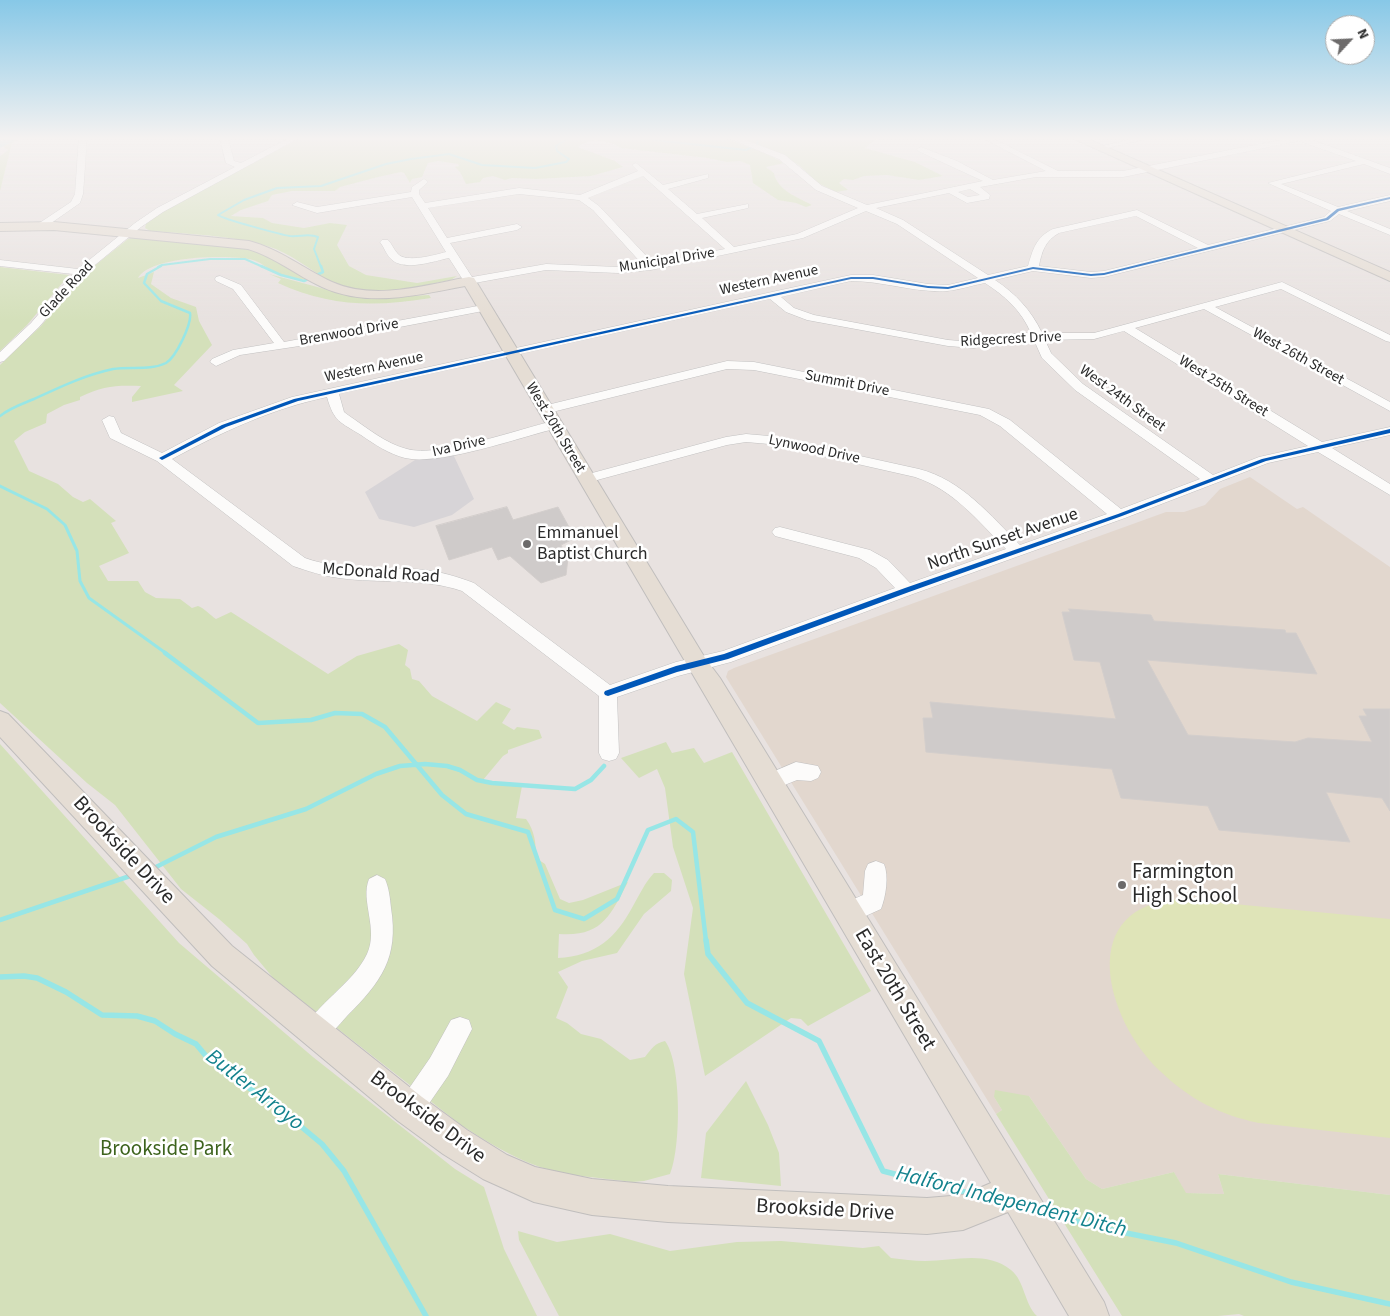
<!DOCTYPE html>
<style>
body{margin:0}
#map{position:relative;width:1390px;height:1316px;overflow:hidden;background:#e8e2e0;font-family:"Source Sans 3",sans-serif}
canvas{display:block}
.north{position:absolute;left:1325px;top:15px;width:50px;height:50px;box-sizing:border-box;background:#fff;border:1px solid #aaa;border-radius:50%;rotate:65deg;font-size:14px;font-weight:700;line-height:20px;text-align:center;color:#2a2a2a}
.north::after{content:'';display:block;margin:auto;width:18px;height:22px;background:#6c6a6a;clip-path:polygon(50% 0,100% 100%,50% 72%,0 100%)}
</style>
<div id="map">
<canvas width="1390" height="1316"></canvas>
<div class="north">N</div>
</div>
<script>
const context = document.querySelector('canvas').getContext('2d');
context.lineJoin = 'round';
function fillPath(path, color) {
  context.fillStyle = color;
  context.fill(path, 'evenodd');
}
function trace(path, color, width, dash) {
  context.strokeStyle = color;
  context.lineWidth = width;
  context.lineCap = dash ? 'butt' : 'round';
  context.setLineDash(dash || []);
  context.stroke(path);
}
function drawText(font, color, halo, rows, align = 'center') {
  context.font = font + ' "Source Sans 3",sans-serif';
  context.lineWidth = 5;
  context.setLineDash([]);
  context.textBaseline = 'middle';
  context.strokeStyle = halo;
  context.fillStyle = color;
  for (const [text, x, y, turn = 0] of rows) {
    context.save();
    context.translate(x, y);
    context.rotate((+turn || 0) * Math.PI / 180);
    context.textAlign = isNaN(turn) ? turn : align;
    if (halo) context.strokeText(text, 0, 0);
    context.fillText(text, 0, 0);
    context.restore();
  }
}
const industrial = new Path2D(`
 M453,454L474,499L452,515L414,527L379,519L365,492L415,460Z`);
const education = new Path2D(`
 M1250,477L1297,509L1303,507L1390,567V1195L1218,1174L1224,1194L1185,1193L1174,1172L1102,1189L1086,1179L1029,1096L994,1097L1002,1110L996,1114L726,677L728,671L734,668L1166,512H1184L1205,505L1220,489Z`);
const green = new Path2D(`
 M18,138H23L12,143L0,191V156L8,150L2,146Z
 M300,138H724L765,153L784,163L766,167L774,173C777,190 797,197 812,205L806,207L796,203L778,200L753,183L750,165L740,161L727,162L707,158L621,148C608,140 591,137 578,147L615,161L623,167L591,176L537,179L512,178L505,180L493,176L483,178L480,182L466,184L460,172L455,167L459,166L458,164L438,161L428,163L422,177L412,179L410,183L404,173L401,172L378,177L340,187L335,191H292L272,195L268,201L241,210L231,216L263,218L272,223L304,228L330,223L347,225L337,245L349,266L366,275L417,283L457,276L451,280C413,287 368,301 331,282C310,270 291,253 267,246C230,235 188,234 150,231L145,228L146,224L163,211Z
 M738,138H883L875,140L865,148L915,162L943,176L919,180L887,175L864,176L853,180L844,179L839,183L848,190L836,192L816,182L800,166L784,156Z
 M138,237L254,250L273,258L311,281C299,279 284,276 273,271C266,268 261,262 253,260C230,254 150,256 138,278L154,272L151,284L171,298L196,307L199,321L212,345L174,385L183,391L132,402V397L141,386C115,385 103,386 80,397V400L64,405L47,414L46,423L25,432L14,441L29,471L58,484L73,497L83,502L90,499L116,521L111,523L129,553L99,566L108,581H138L145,592L156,598L180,599L192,608L198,606C204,608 210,615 216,619L231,612L328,674L357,656L399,644L408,650L405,665L410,669L412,679L419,681L432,696L477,721L496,702L511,709L502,723L514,730L517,727L539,730L542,738L508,750V753L503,756L483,780L522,786L516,818L526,819C535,831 536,844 536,858L545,864L560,899L569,903L583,900L628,882C610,916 602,937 559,934L558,958C596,956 616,938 633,906C640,894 644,884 654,873H664L672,880L671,891L644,914L617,953L582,961L558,972L568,987L556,1018L567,1023L581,1034L601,1039L630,1060L645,1057C651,1049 655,1043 665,1041C682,1063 681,1149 670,1174L644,1181L632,1182C601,1178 569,1176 540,1167C511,1157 486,1141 461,1125L274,979L254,955L247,944L219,919L181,889L115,805L87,783L0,703V365L41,326L82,277L93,267L128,239Z
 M0,267L69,275L27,325L0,351Z
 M269,274L347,295L379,298L429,295L431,298C375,307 330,307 278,283L281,279Z
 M666,742L672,753L694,748L704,763L732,752L871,991L808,1026L801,1019L791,1018L705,1076L684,974L693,908L673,847L665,788L657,769L639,778L621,758Z
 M0,744L179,943L313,1057L455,1169L484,1187L504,1249L537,1316H0Z
 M746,1081L768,1125L779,1153L781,1186L701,1178L706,1133Z
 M995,1090L1029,1096L1086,1179L1102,1189L1174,1172L1186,1193L1224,1194L1218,1174L1390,1195V1316H1244L1239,1314L1218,1316H1122L996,1114L1002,1110L994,1097Z
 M518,1231L557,1242L610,1234L670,1251L737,1242L781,1241L863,1248L879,1246L891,1258C902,1259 914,1261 925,1261C954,1261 986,1250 1011,1270C1025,1281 1024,1304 1037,1316H559L519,1240Z`);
const pitch = new Path2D(`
 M1182,899L1390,919V1138L1259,1123C1220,1115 1189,1099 1160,1071C1105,1019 1074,904 1182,899Z`);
const streamFar4 = new Path2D(`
 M636,138L746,150L757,144L758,138
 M158,267L162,265L210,259H245L263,267
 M321,267L314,249L318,237C309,233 300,237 290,236C282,235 223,219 218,215L244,200L277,188L321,186L386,164L411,159L449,154L482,165L535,168L566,162L569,159L557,151L556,146L569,138`);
const streamFar3 = new Path2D(`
 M261,266L281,275L304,281L323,272L321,266
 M0,416C10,408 22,404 34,399C60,387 85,375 113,369C130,366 150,371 166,363C176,357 192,324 190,313L161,301L144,283L147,274L161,266`);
const streamFar2 = new Path2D(`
 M0,486L47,509L65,525L77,551L80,581L89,598L167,654`);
const streamFar1 = new Path2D(`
 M165,653L258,723L311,720L335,713L362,714L385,727L442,795L466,814L528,832L555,910L584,919L617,899L648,830L676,819L693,832L706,941
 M152,869L216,837L306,809L376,774L400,766L425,764L447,766L460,770L477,780L492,783L575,789L591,780L604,766
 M0,920L133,875`);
const stream = new Path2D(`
 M706,940L708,954L747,1003L819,1041L883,1171L972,1194
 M0,977L24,976L37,978L66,992L102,1015L137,1016L155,1021L175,1034L196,1044L206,1056L232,1077L274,1104L322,1144L344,1171L426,1316
 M1047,1213L1101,1228L1176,1243L1291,1282L1390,1304`);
const river = new Path2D(`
 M6,138H20L0,148V141Z`);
const building = new Path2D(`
 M507,507L513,520L558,507L575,538L561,545L568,558L566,575L541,583L510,556L498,560L492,547L449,560L436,526Z
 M1069,609L1151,615L1154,621L1285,630L1286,633H1296L1317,674L1147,660L1188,735L1295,742L1308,738L1372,742L1359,716H1367L1363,709H1390V811L1382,798L1326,792L1350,842L1219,830L1208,806L1121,798L1112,769L926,752L923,718H933L930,702L1116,719L1100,662L1074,660L1062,612H1070Z`);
const minor = new Path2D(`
 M79,138H87L83,194L80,203L44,228H38V224L71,202L75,194Z
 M220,138H228L234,161L241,163L289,138H299L163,212L141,227L84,274L39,327L4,361L0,362V352L31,323L73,274L0,266V260L78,269L135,223L157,208L235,167L226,163Z
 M728,138H740L785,155L822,186L867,205L983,181L918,151L917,149L921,147L957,161L993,180L1046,171L982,138H992L1058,171H1123L1290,138H1307L1390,168V174L1364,164L1281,184L1338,207L1390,195V201L1347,211L1390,229V235L1339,214L1330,221L1104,277L1091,278L1033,271L995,280C1016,294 1031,310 1042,333H1094L1282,282L1390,335V342L1386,341L1281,289L1215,307L1390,402V411L1204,309L1135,328L1322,442L1390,427V435L1332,448L1390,484V495L1318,452L1268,463L1125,518L913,594L731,662L678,676L617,697L619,753L616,759L609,761L602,759L599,753V696L462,591C421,577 381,584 339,578C323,576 308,571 293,566L157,461L110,438L102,420L109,416L114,417L121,433L162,453L219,423L292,397L772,292L851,275H873L928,284L948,285L978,278L897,224L866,211L803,238L651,270L618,273L546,270L469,284L465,283L449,258C434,261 404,272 391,259C386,254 384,247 380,242L382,240H388C392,244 394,250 398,254C406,263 435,255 446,252L412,197L317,213L292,205L297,202L317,207L411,192L412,187L424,179L428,182L419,190V194L425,203L519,188L580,195L638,171L632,165L636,163L663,185L708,174V178L668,189L697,214L748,204V208L702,218L734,247L797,234L858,208L816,190L779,159ZM1299,141L1356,161L1268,183L1331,211L1324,217L1208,245L1137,210L1053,229C1036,237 1033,249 1028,266L988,275L903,220L876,208L949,193L967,203L989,199L990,195L980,187L1036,177H1123ZM643,176L725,249L653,263L599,206L588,198ZM970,189L980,195L968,197L958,192ZM519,194L579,200L593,210L643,265L618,267L546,264L472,277L450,243L517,230L522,227L517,224L447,238L428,208ZM1136,216L1198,248L1104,271L1091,272L1039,266C1042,251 1045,241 1059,233ZM851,281C883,281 915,293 947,291C959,290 973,285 985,283C1005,296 1021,310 1031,333L1013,334L974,342L948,340L814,315L794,308L781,297ZM770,299L786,312L807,320L948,346L974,348L1013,340H1034L1042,358L1075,390L1200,479L1121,509L1010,420L989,409L754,362L727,361L539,407L538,410L544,414L727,369L754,370L980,415L1000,426L1107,514L1020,545C990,515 962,480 919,469L769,436L746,434L726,437L581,476L579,479L581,482L586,483L727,445L746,442L769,444L915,477C954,490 978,521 1006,549L910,583L888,560L870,550L780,527L775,528L772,532L775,536L859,558L876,568L895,588L723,651L676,662L610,685L474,583C458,577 442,572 425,570C384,566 344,572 305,558L172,459C222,432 271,409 327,397C334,422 340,422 361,435C374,444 389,454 405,458C440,466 520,437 558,428L560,425L553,421C520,429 437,458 407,449C386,444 366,427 348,415L344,412L339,394ZM1124,331L1308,446L1259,457L1213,475L1083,384L1051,353L1045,340L1094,339Z
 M1135,138H1151L1099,150L1095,148Z
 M220,276L241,285L284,342L483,305L488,308L483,311L306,345L240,355L216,366L210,362L212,359L233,350L274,343L233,289L216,281L215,279L216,277Z
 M796,762L818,766L821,772L818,778L811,781L797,780L770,791L763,788L760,782L763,776Z
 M876,861L884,864C889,876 886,896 881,909L848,924L840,921L837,913L840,905L863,895L865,871L868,864Z
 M377,875L385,879C389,888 390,898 391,908C399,958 381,982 347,1016C338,1026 329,1038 316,1043L307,1040L304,1031C315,1004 353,984 367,954C379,929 360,901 369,879Z
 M460,1017L469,1020L472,1029L448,1076L419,1118L410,1122L401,1118L397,1109L401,1100L430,1058L451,1020Z`);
const major = new Path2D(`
 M1072,138H1086L1390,272V281Z
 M54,222L249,241C280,249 304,269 332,282C375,301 425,285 469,277L474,278L705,658L720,678L1104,1302L1109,1316H1069L1008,1212L963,1230L927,1234L668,1222L592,1215L534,1202L483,1179L443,1154L398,1121L212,966L0,737V711L8,714L232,946L422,1097L467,1130L507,1155L535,1167L592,1179L668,1186L927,1198L963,1195L991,1183L465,286C418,295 368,308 322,287C296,275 275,257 248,249L54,230L0,231V223Z`);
const cycleway = new Path2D(`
 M1390,197V199L1339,211L1328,220L1104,275L1091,276L1033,269L948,289L928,288L873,279H851L298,401L226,427L164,459L162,460L159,458L222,425L294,399L851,277H873L928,286L948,287L1033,267L1091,274L1104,273L1326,218L1337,209Z
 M1390,429V433L1266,461L1122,516L909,592L728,659L677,672L608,696L605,695L604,693L605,691L676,666L724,654L905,588L1118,514L1262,459Z`);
const markers = [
 [527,544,5,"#6c6a6a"],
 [1122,885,5,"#6c6a6a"]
];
const farStreetnames = [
 ["Municipal Drive",667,261,-9],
 ["Western Avenue",769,281,-12],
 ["Glade Road",67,290,-47],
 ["Brenwood Drive",349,333,-10],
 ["Ridgecrest Drive",1011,340,-3],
 ["West 26th Street",1298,357,29],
 ["Western Avenue",374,368,-12],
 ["Summit Drive",847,384,11],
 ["West 25th Street",1223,387,32],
 ["West 24th Street",1122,399,36],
 ["West 20th Street",555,428,59],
 ["Iva Drive",459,447,-13],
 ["Lynwood Drive",814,450,12]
];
const poiNames = [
 ["Emmanuel",537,534],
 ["Baptist Church",537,555]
];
const streetNames = [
 ["North Sunset Avenue",1003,540,-19],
 ["McDonald Road",381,574,4]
];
const nearStreetnames = [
 ["Brookside Drive",123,851,47],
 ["East 20th Street",894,990,59],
 ["Brookside Drive",427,1118,37],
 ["Brookside Drive",825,1211,3]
];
const nearPoinames = [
 ["Farmington",1132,873],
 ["High School",1132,897]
];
const nearParknames = [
 ["Brookside Park",166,1150]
];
const nearWaternames = [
 ["Butler Arroyo",254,1091,38],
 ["Halford Independent Ditch",1011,1203,14]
];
fillPath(industrial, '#d7d4d7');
fillPath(education, '#e2d7ce');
fillPath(green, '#d4e0ba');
fillPath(pitch, '#dfe4b8');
trace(streamFar4, '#97e6e6', 2);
trace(streamFar3, '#97e6e6', 2.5);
trace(streamFar2, '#97e6e6', 3);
trace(streamFar1, '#97e6e6', 4.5);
trace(stream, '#97e6e6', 5.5);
fillPath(river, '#97e6e6');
fillPath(building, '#cfcbca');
trace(building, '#d3cecc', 1);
trace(minor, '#c2c1c1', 1);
trace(major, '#c0bebd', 2);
fillPath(minor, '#fcfbfa');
fillPath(major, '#e5ddd4');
fillPath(cycleway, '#0057b8');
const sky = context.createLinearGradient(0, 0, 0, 322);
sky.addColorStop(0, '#87c8e7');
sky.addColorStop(0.43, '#f5f2f1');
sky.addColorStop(1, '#f5f2f100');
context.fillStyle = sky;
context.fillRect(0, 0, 1390, 322);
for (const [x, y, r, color] of markers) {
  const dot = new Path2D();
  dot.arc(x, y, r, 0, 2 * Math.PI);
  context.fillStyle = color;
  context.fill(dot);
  trace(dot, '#fff', 2);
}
drawText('15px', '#2a2a2a', '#fff', farStreetnames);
drawText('18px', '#2a2a2a', '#fff', poiNames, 'left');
drawText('18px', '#2a2a2a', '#fff', streetNames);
drawText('21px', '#2a2a2a', '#fff', nearStreetnames);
drawText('21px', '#2a2a2a', '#fff', nearPoinames, 'left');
drawText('21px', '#3d631d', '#fff', nearParknames);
drawText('italic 22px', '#13828d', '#fff', nearWaternames);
</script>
